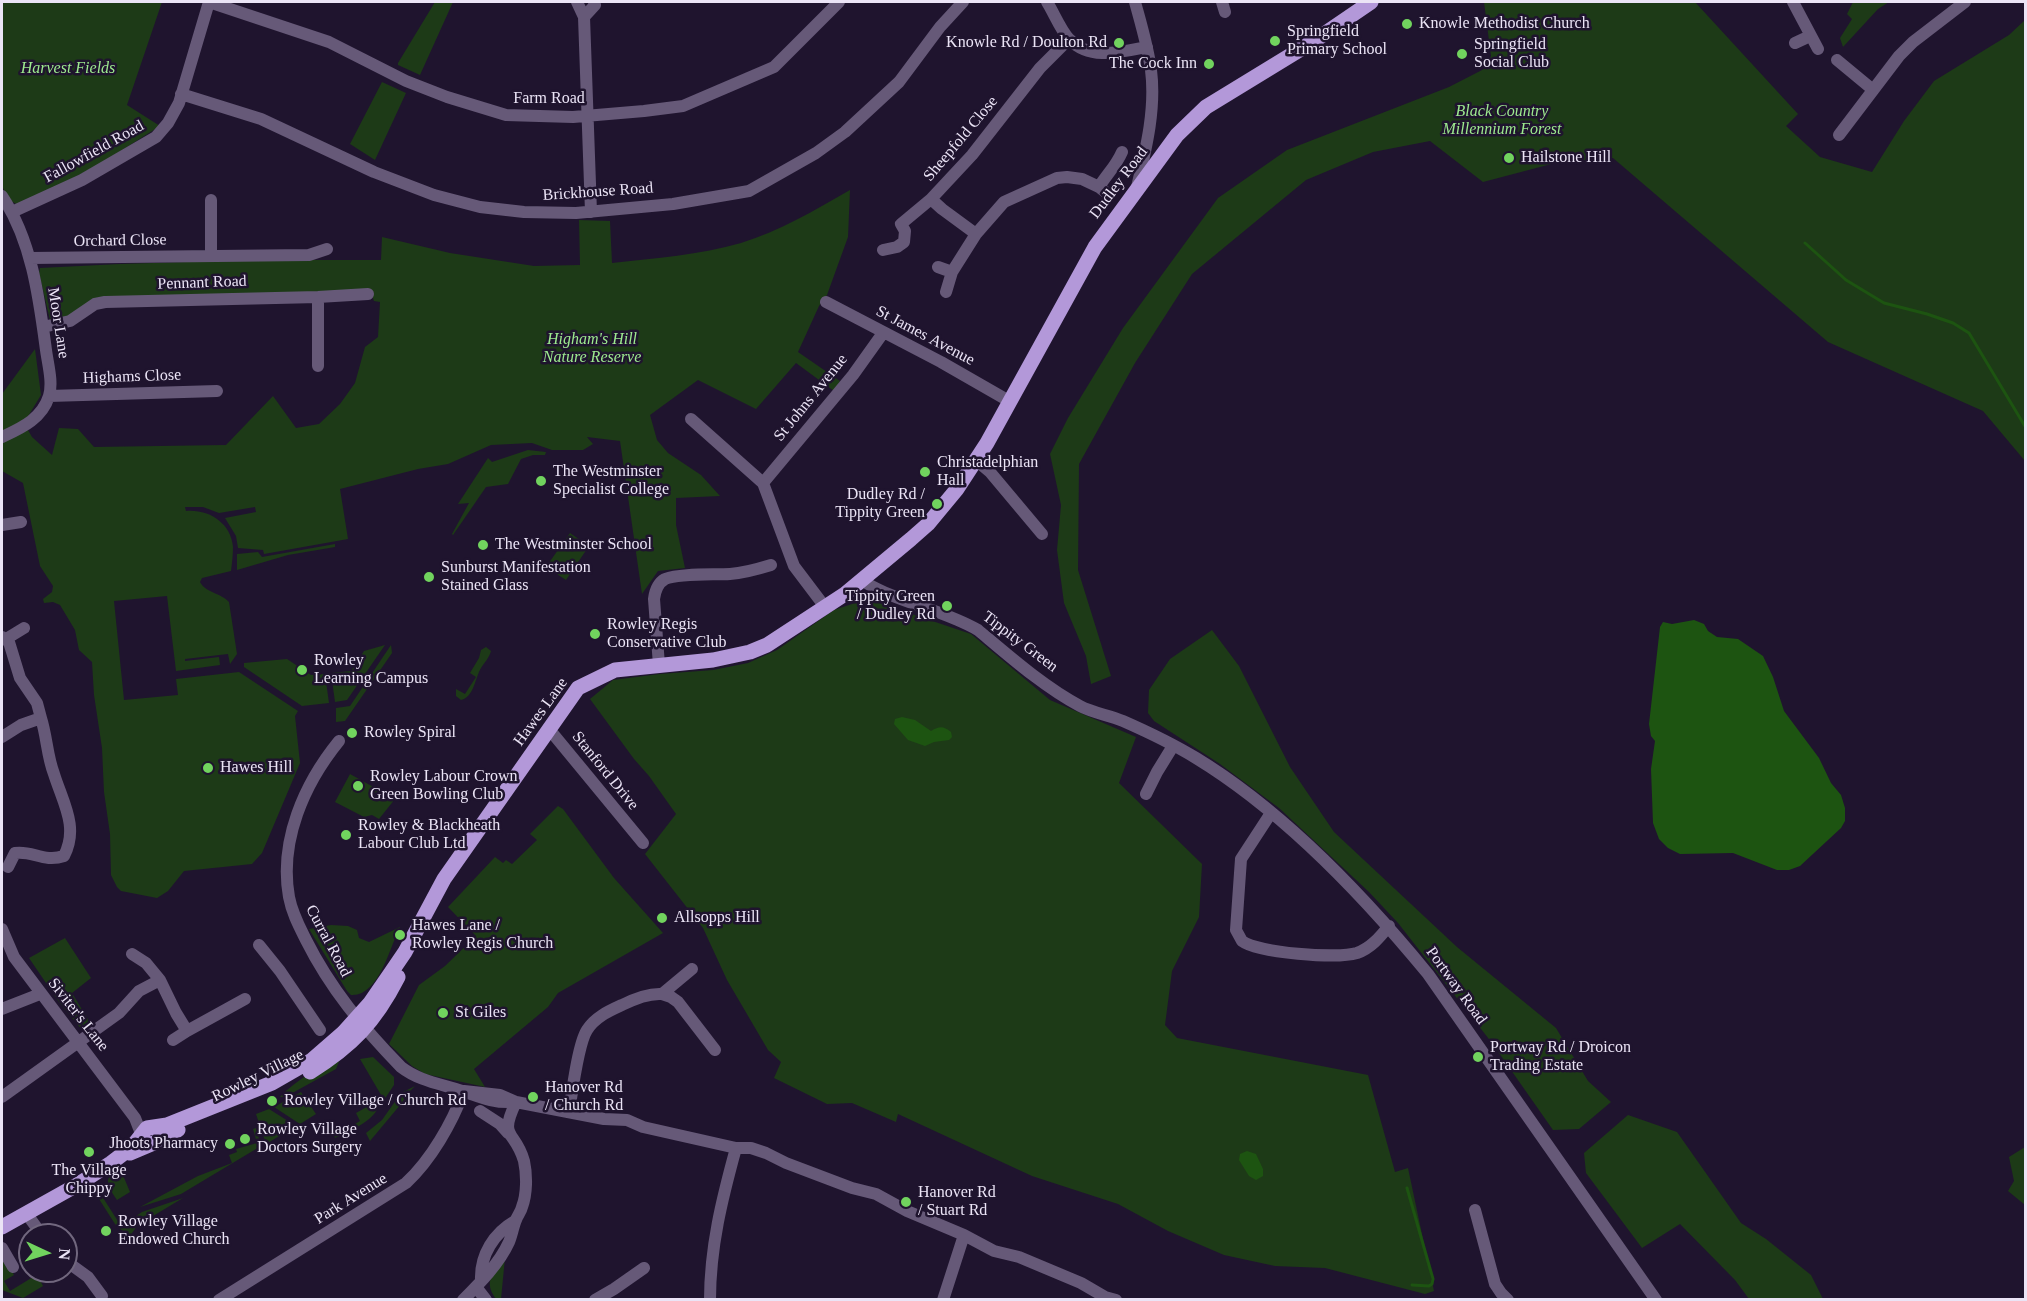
<!DOCTYPE html>
<style>
body{margin:0}
#map{position:relative;width:2027px;height:1301px;overflow:hidden;background:#1f142e;font-family:Georgia,serif}
canvas{display:block}
.frame{position:absolute;inset:0;border:3px solid #ebe4f6;pointer-events:none}
.north{position:absolute;left:18px;top:1223px;width:60px;height:60px;box-sizing:border-box;background:#1f142e;border:2px solid #71677e;border-radius:50%;rotate:94deg;font-size:16px;font-weight:700;line-height:24px;text-align:center;color:#ebe4f6}
.north::after{content:'';display:block;margin:auto;width:21px;height:27px;background:#71d35e;clip-path:polygon(50% 0,100% 100%,50% 72%,0 100%)}
</style>
<div id="map">
<canvas width="2027" height="1301"></canvas>
<div class="frame"></div>
<div class="north">N</div>
</div>
<script>
const context = document.querySelector('canvas').getContext('2d');
context.lineJoin = 'round';
function fillPath(path, color) {
  context.fillStyle = color;
  context.fill(path, 'evenodd');
}
function trace(path, color, width, dash) {
  context.strokeStyle = color;
  context.lineWidth = width;
  context.lineCap = dash ? 'butt' : 'round';
  context.setLineDash(dash || []);
  context.stroke(path);
}
function drawText(font, color, halo, rows, align = 'center') {
  context.font = font + ' Georgia,serif';
  context.lineWidth = 5;
  context.setLineDash([]);
  context.textBaseline = 'middle';
  context.strokeStyle = halo;
  context.fillStyle = color;
  for (const [text, x, y, turn = 0] of rows) {
    context.save();
    context.translate(x, y);
    context.rotate((+turn || 0) * Math.PI / 180);
    context.textAlign = isNaN(turn) ? turn : align;
    if (halo) context.strokeText(text, 0, 0);
    context.fillText(text, 0, 0);
    context.restore();
  }
}
const green = new Path2D(`
 M2,2H162L127,105L160,126L100,164L20,206L9,200L2,186Z
 M435,2H453L420,75L398,65V63Z
 M1484,2H1695L1798,114L1786,126L1820,157L1872,172L1904,121L1934,81L2009,35L2025,20V461L1983,411L1828,342L1613,158L1559,162L1483,182L1430,141L1373,152L1306,180L1192,274L1135,363L1079,464L1078,570L1111,676L1091,684L1086,656L1064,603L1057,550L1061,505L1050,454L1068,418L1123,328L1218,198L1287,150L1449,87L1484,69L1491,56Z
 M1853,2H1889L1878,9L1843,47L1840,38L1852,19L1847,14Z
 M382,82L406,93L375,160L350,144Z
 M850,190L848,237L827,295L819,306L798,352L840,381L834,391L796,363L756,409L698,380L650,415L657,440L668,453L701,475L720,496L676,498V525L685,568L658,571L642,594L620,441L587,437L593,444L583,450H552L532,443L491,445L448,464L418,469L340,489L348,539L264,554L263,550L238,548L236,536L225,518L256,512L255,507L219,513L203,507H185L186,511C209,509 231,523 233,547C233,555 232,563 231,571L202,578L200,582C206,593 221,593 229,602L237,654L230,664L228,654L185,659V661L219,657L220,665L176,671L167,596L114,601L124,700L178,695L176,679L239,672L298,711L295,716L300,763L262,853L252,864L184,871L168,891L157,898L121,891L117,887L111,875L110,834L104,792L102,748L94,695L92,662L79,650L75,630L60,605L53,602L44,603L43,599L52,592L53,586L40,566L23,483L2,471V394L35,349L41,395L24,423L32,437L52,455L59,428L78,429L94,447L226,445L273,396L296,428L319,424L340,404L355,383L365,347L378,337L380,302L374,301L371,293L109,298L69,316L50,320L39,273L40,268L120,264L254,260H381L382,237L450,253L534,266L580,265L579,220L610,221L612,263C655,258 700,255 741,243C780,231 815,210 850,190Z
 M528,450L546,452L545,455H533L521,459L508,484L486,487L453,535L452,534L469,503L458,504L488,458L492,462Z
 M570,533L589,546L566,580L546,567Z
 M335,544V547L288,555L237,570V554L258,552L262,557Z
 M867,599L971,634L1050,700L1136,737L1119,783L1202,864L1199,917L1172,971L1165,1025L1177,1038L1368,1075L1395,1172L1408,1168L1434,1291L1425,1294L1325,1268L1275,1266L1224,1255L1168,1231L1118,1204L1032,1176L898,1114L896,1122L852,1103L827,1104L774,1078L781,1062L768,1050L727,980L703,928L645,854L676,814L649,776L634,759L590,699L613,680L660,674L713,670L748,663L777,650L834,610Z
 M1212,630L1239,666L1290,767L1334,832L1457,947L1556,1028L1588,1081L1611,1102L1579,1129L1553,1130L1492,1043L1398,923L1369,892L1279,808L1220,764L1154,721L1148,713L1149,690L1170,659Z
 M385,645L347,700L335,702L331,673L351,671L364,651Z
 M391,645L392,653L345,721L336,722V708L350,706Z
 M486,647L491,651C489,658 485,662 481,668C475,678 474,697 461,700L456,696V689L465,694L476,677L470,673L479,658L481,650Z
 M287,659L311,675L325,674L329,703L302,706L244,667V663Z
 M350,774L395,799L379,819L372,815L364,817L335,802Z
 M558,806L563,809L614,878L663,933L558,993L548,1007L474,1069L485,1087L425,1074L412,1066L389,1044L419,985L445,966L476,936L448,907L495,857L503,863L506,860L512,864L537,840L530,834Z
 M331,925L348,926L357,930L359,938L369,942L400,927C390,946 379,997 351,995L347,991L309,929Z
 M65,938L91,978L72,993L92,1026L82,1030L59,1002L29,958Z
 M343,1052L336,1069L285,1097H280C296,1079 323,1067 343,1052Z
 M373,1057L394,1077V1085L384,1100L360,1059Z
 M415,1086L410,1091L401,1104L370,1141L366,1133L382,1120L401,1093Z
 M301,1092L316,1114L300,1124L274,1107Z
 M379,1100C381,1119 349,1131 335,1138L334,1136L360,1121L356,1113Z
 M269,1109L296,1126L266,1144L256,1114Z
 M1628,1115L1677,1132L1741,1223L1766,1239L1811,1275L1823,1299H1749L1735,1280L1680,1224L1642,1248L1586,1173L1584,1153Z
 M256,1128L261,1146L181,1194L140,1207L198,1176L232,1163L229,1155L237,1152L236,1149L257,1143L253,1129Z
 M2025,1147V1205L2008,1191L2014,1181L2009,1157Z
 M120,1168L130,1192L117,1200C107,1185 102,1178 120,1168Z
 M92,1188L100,1193L121,1226L142,1212L183,1198L138,1225L129,1237L115,1224Z
 M2,1254L14,1275L4,1281L10,1291L33,1277L28,1267L25,1268L21,1262L27,1259L30,1263V1271H35L43,1286L23,1298L2,1290Z
 M505,1258L501,1299H496C483,1281 493,1274 505,1258Z`);
const water = new Path2D(`
 M1694,620L1704,624L1708,631L1717,637L1738,639L1763,656L1773,677L1784,711L1819,758L1831,783L1841,795L1845,808V821L1841,828L1800,866L1789,870H1777L1733,853L1680,854L1668,848L1659,839L1653,823L1651,769L1655,741L1651,736L1649,724L1660,627L1663,622L1672,624Z
 M902,717L915,720L931,731C940,726 943,726 951,732L952,737L949,740L934,742L925,746L908,740L894,724L895,719Z
 M1247,1151L1256,1154L1263,1169V1176L1256,1180L1249,1176L1239,1160L1240,1154Z`);
const stream = new Path2D(`
 M1805,243L1846,280L1884,303L1927,314L1953,323L1969,333L2026,428
 M1407,1188L1433,1279L1432,1284L1429,1286L1412,1285`);
const minor = new Path2D(`
 M209,2L329,42L406,81L447,97L506,115L573,117L644,111L683,106L774,67L839,2
 M577,2L584,17L591,212
 M1047,2C1054,13 1060,29 1069,39C1090,61 1121,52 1147,47
 M1135,2C1141,24 1148,47 1151,70C1156,109 1146,149 1137,187
 M1222,2L1225,12
 M1793,2L1818,49
 M584,17L595,5L594,2
 M1795,43L1810,36
 M1837,60L1872,89
 M181,94L261,119L374,172L434,195L480,207L524,212L576,213L673,204L749,191L816,153L845,132L899,82L940,27L963,2
 M1839,135L1899,56L1913,42L1965,2
 M1099,187C1107,174 1116,166 1122,152
 M2,196C32,241 39,298 46,350C48,365 53,382 49,396C42,419 21,428 2,437
 M931,199L942,209L976,234L1004,202L1057,178L1067,177L1082,179L1099,187L1108,194
 M211,200V256
 M12,212L82,180L156,137L168,123L179,103L209,2
 M883,250L897,247L904,242L905,231L901,224L931,199L972,155L1040,68L1069,39
 M30,258L309,255L327,249
 M938,267L952,272
 M946,292L952,272L976,234
 M826,302L941,362L1009,401
 M43,327L70,321L95,304L105,302L318,297L368,294
 M318,366V297
 M49,396L217,391
 M691,419L763,483L794,566L825,607
 M977,461L990,472L1042,534
 M763,483L853,375L883,333
 M2,525L21,522
 M863,581C898,603 942,609 978,630C1009,656 1044,687 1080,706C1093,713 1109,715 1123,721C1148,732 1173,744 1196,758C1283,811 1364,896 1428,974L1656,1300
 M2,637L9,642L20,678L37,703L41,718L21,725L2,737
 M6,639L24,628
 M659,665L654,599C655,591 658,583 665,579C681,573 713,575 730,574C744,573 758,569 771,565
 M549,729L643,843
 M339,741C304,784 279,841 289,897C292,913 299,926 306,940C330,988 363,1028 401,1067C419,1081 441,1084 462,1091C480,1097 493,1103 512,1102
 M1146,794L1157,772L1173,746
 M1271,813L1241,859L1236,930L1242,941C1258,953 1337,959 1357,953C1371,948 1380,937 1389,926
 M8,867L15,853C32,850 44,863 64,856C79,827 63,803 54,774C47,756 47,737 41,718
 M2,929L14,957L135,1118L142,1136
 M259,945L280,971L320,1030
 M132,954L146,963L160,980
 M662,994L671,997L678,1002L715,1050
 M2,1009L40,994
 M173,1040L187,1031
 M464,1091L500,1095L516,1102L604,1119L627,1120L643,1127L736,1148H751L766,1153L786,1163L852,1188L876,1194L907,1211L964,1235L994,1251L1019,1257L1081,1283L1105,1297L1116,1300
 M2,1097L119,1013L139,991L160,980L176,1013L187,1031L245,999
 M480,1111L500,1124L508,1133
 M569,1112C572,1093 578,1044 587,1030C595,1017 609,1011 622,1005C634,999 648,993 662,994L692,969
 M1475,1210L1495,1284L1501,1293L1508,1300
 M26,1213L42,1235
 M2,1248L13,1267
 M66,1261L88,1277L102,1296
 M481,1280C480,1255 494,1233 515,1221
 M476,1287L486,1300
 M219,1300L406,1183C431,1160 452,1123 464,1091
 M463,1300C480,1283 499,1264 509,1242C512,1235 513,1227 516,1220C517,1216 521,1212 522,1207C527,1194 527,1175 524,1161C515,1129 498,1140 516,1102
 M595,1300L614,1289L644,1268
 M710,1300C710,1247 722,1199 736,1148
 M943,1300L964,1235`);
const major = new Path2D(`
 M310,1072C352,1046 375,1022 398,977
 M130,1153L156,1142L162,1136L178,1130
 M2,1227L77,1185L111,1163L132,1147L147,1128L167,1125L272,1083L312,1060L343,1033L370,1003L390,974L405,952L444,879L578,688L615,670L713,660L750,652L767,645L845,594L911,539L928,524L957,489L987,443L1095,247L1177,135L1206,107L1314,41L1371,2`);
const markers = [
 [1407,24,6,"#71d35e"],
 [1275,41,6,"#71d35e"],
 [1119,43,6,"#71d35e"],
 [1462,54,6,"#71d35e"],
 [1209,64,6,"#71d35e"],
 [1509,158,6,"#71d35e"],
 [925,472,6,"#71d35e"],
 [541,481,6,"#71d35e"],
 [937,504,6,"#71d35e"],
 [483,545,6,"#71d35e"],
 [429,577,6,"#71d35e"],
 [947,606,6,"#71d35e"],
 [595,634,6,"#71d35e"],
 [302,670,6,"#71d35e"],
 [352,733,6,"#71d35e"],
 [208,768,6,"#71d35e"],
 [358,786,6,"#71d35e"],
 [346,835,6,"#71d35e"],
 [662,918,6,"#71d35e"],
 [400,935,6,"#71d35e"],
 [443,1013,6,"#71d35e"],
 [1478,1057,6,"#71d35e"],
 [533,1097,6,"#71d35e"],
 [272,1101,6,"#71d35e"],
 [245,1139,6,"#71d35e"],
 [230,1144,6,"#71d35e"],
 [89,1152,6,"#71d35e"],
 [906,1202,6,"#71d35e"],
 [106,1231,6,"#71d35e"]
];
const poiNames = [
 ["Knowle Methodist Church",1419,24],
 ["Springfield",1287,32],
 ["Primary School",1287,50],
 ["Knowle Rd / Doulton Rd",1107,43,"right"],
 ["Springfield",1474,45],
 ["Social Club",1474,63],
 ["The Cock Inn",1197,64,"right"],
 ["Hailstone Hill",1521,158],
 ["Christadelphian",937,463],
 ["Hall",937,481],
 ["The Westminster",553,472],
 ["Specialist College",553,490],
 ["Dudley Rd /",925,495,"right"],
 ["Tippity Green",925,513,"right"],
 ["The Westminster School",495,545],
 ["Sunburst Manifestation",441,568],
 ["Stained Glass",441,586],
 ["Tippity Green",935,597,"right"],
 ["/ Dudley Rd",935,615,"right"],
 ["Rowley Regis",607,625],
 ["Conservative Club",607,643],
 ["Rowley",314,661],
 ["Learning Campus",314,679],
 ["Rowley Spiral",364,733],
 ["Hawes Hill",220,768],
 ["Rowley Labour Crown",370,777],
 ["Green Bowling Club",370,795],
 ["Rowley & Blackheath",358,826],
 ["Labour Club Ltd",358,844],
 ["Allsopps Hill",674,918],
 ["Hawes Lane /",412,926],
 ["Rowley Regis Church",412,944],
 ["St Giles",455,1013],
 ["Portway Rd / Droicon",1490,1048],
 ["Trading Estate",1490,1066],
 ["Hanover Rd",545,1088],
 ["/ Church Rd",545,1106],
 ["Rowley Village / Church Rd",284,1101],
 ["Rowley Village",257,1130],
 ["Doctors Surgery",257,1148],
 ["Jhoots Pharmacy",218,1144,"right"],
 ["The Village",89,1171,"center"],
 ["Chippy",89,1189,"center"],
 ["Hanover Rd",918,1193],
 ["/ Stuart Rd",918,1211],
 ["Rowley Village",118,1222],
 ["Endowed Church",118,1240]
];
const parkNames = [
 ["Harvest Fields",68,69],
 ["Black Country",1502,112],
 ["Millennium Forest",1502,130],
 ["Higham's Hill",592,340],
 ["Nature Reserve",592,358]
];
const streetNames = [
 ["Farm Road",549,99],
 ["Sheepfold Close",961,139,-50],
 ["Fallowfield Road",94,152,-29],
 ["Dudley Road",1119,183,-53],
 ["Brickhouse Road",598,192,-4],
 ["Orchard Close",120,241,-1],
 ["Pennant Road",202,283,-2],
 ["Moor Lane",58,323,81],
 ["St James Avenue",925,336,28],
 ["Highams Close",132,377,-2],
 ["St Johns Avenue",811,398,-51],
 ["Tippity Green",1020,642,37],
 ["Hawes Lane",541,712,-54],
 ["Stanford Drive",605,771,51],
 ["Curral Road",328,941,62],
 ["Portway Road",1456,986,54],
 ["Siviter's Lane",78,1015,52],
 ["Rowley Village",258,1076,-26],
 ["Park Avenue",351,1199,-32]
];
fillPath(green, '#1d3a17');
fillPath(water, '#1d5411');
trace(stream, '#1d5411', 3);
trace(minor, '#665978', 12);
trace(major, '#b398d9', 15);
for (const [x, y, r, color] of markers) {
  const dot = new Path2D();
  dot.arc(x, y, r, 0, 2 * Math.PI);
  context.fillStyle = color;
  context.fill(dot);
  trace(dot, '#1f142e', 2);
}
drawText('16px', '#ebe4f6', '#1f142e', poiNames, 'left');
drawText('italic 16px', '#9dea8f', '#1f142e', parkNames);
drawText('16px', '#ebe4f6', '#1f142e', streetNames);
</script>
